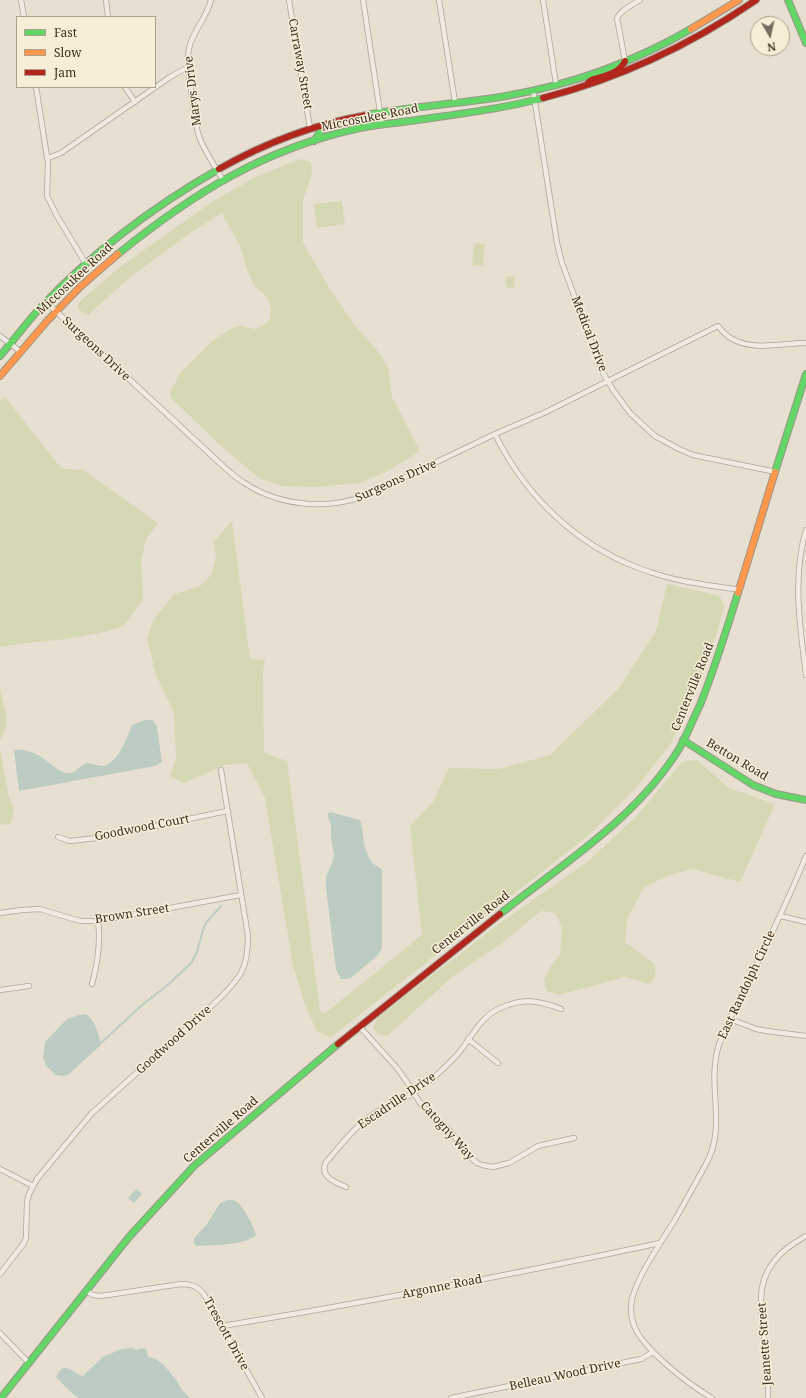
<!DOCTYPE html>
<style>
body{margin:0}
#map{position:relative;width:806px;height:1398px;overflow:hidden;background:#e7e0d1;font-family:"Noto Serif",serif}
canvas{display:block}
.legend{position:absolute;left:16px;top:16px;width:140px;height:72px;box-sizing:border-box;background:#f7eed8;border:1px solid #ada18e;margin:0;padding:5px 7px;list-style:none;font-size:12px;color:#3d2e20}
.legend li{display:flex;align-items:center;gap:8px;height:20px}
.legend b{width:20px;border:1px solid #ada18e}
.north{position:absolute;left:750px;top:16px;width:40px;height:40px;box-sizing:border-box;background:#f7eed8;border:1px solid #ada18e;border-radius:50%;rotate:171deg;font-size:11px;font-weight:700;line-height:16px;text-align:center;color:#3d2e20}
.north::after{content:'';display:block;margin:auto;width:14px;height:18px;background:#786c5e;clip-path:polygon(50% 0,100% 100%,50% 72%,0 100%)}
</style>
<div id="map">
<canvas width="806" height="1398"></canvas>
<ul class="legend">
<li><b style="height:5px;background:#63d668"></b>Fast</li>
<li><b style="height:5px;background:#ff974d"></b>Slow</li>
<li><b style="height:5px;background:#b3261e"></b>Jam</li>
</ul>
<div class="north">N</div>
</div>
<script>
const context = document.querySelector('canvas').getContext('2d');
context.lineJoin = 'round';
function fillPath(path, color) {
  context.fillStyle = color;
  context.fill(path, 'evenodd');
}
function trace(path, color, width, dash) {
  context.strokeStyle = color;
  context.lineWidth = width;
  context.lineCap = dash ? 'butt' : 'round';
  context.setLineDash(dash || []);
  context.stroke(path);
}
function drawText(font, color, halo, rows, align = 'center') {
  context.font = font + ' "Noto Serif",serif';
  context.lineWidth = 3;
  context.setLineDash([]);
  context.textBaseline = 'middle';
  context.strokeStyle = halo;
  context.fillStyle = color;
  for (const [text, x, y, turn = 0] of rows) {
    context.save();
    context.translate(x, y);
    context.rotate((+turn || 0) * Math.PI / 180);
    context.textAlign = isNaN(turn) ? turn : align;
    if (halo) context.strokeText(text, 0, 0);
    context.fillText(text, 0, 0);
    context.restore();
  }
}
const green = new Path2D(`
 M299,159L311,162L312,173L303,200V243L330,289L356,327L381,355L388,368L392,397L418,447L419,452L386,472L360,483L316,487L283,486L259,478L220,445L171,398L170,392L181,372L211,342L232,328L241,326L255,329L262,326L270,319L271,310L269,301L262,292L255,287L248,272L241,248L222,213L192,232L133,275L88,315L78,309V303L120,267L213,201L254,178Z
 M342,201L345,224L317,228L314,204Z
 M474,243L485,244L483,266L472,265Z
 M514,276L515,287L507,288L505,277Z
 M5,397L61,468L75,470L82,469L158,523L146,539L141,561L143,599L126,623L121,627L104,632L66,639L19,644L0,647V402Z
 M232,521L250,659L265,660L263,672L264,753L287,761L320,1011L324,1014L422,935L410,826L433,802L449,768L499,769L550,755L619,688L656,631L667,584L720,596L724,607L716,636L698,686L671,743L637,787L589,835L331,1037L317,1032L304,1002L293,965L265,798L247,763L225,765L184,783L170,776L176,759L174,713L156,675L147,638L154,619L174,594L200,586L212,574L216,556L214,541Z
 M0,687C3,708 13,720 0,740Z
 M0,749L9,798L14,809L10,824L0,825Z
 M697,760L729,788L775,804L740,882L693,869L672,874L644,887L627,919L625,942L654,963L656,975L650,984L625,977L559,995L547,991L544,980L551,966L560,955L562,929L556,913L541,911L502,943L452,977L387,1036L378,1034L373,1028L377,1018L496,926L587,862L635,818L682,762Z`);
const water = new Path2D(`
 M145,720H153L157,727L162,762L155,766L19,791L14,750C23,749 30,751 38,755C48,760 59,775 71,773C77,771 81,765 87,763C92,763 97,766 102,766C118,765 127,737 132,725Z
 M331,812L359,820L361,822C363,835 364,853 372,862C375,866 379,866 382,870V948L378,955L351,978L346,979H341L336,969L326,888V877L333,860L334,854L331,838V826L328,817V813Z
 M85,1014C95,1019 99,1035 101,1045L68,1075L62,1076L56,1075L46,1066L43,1057L45,1042L67,1019L79,1015Z
 M136,1189L142,1194L134,1203L128,1198Z
 M228,1200C231,1200 235,1200 237,1202C244,1207 254,1227 256,1235C245,1246 211,1245 196,1246L194,1243V1238L207,1224L220,1203Z
 M132,1348L136,1350L141,1348L146,1349L148,1357L156,1359L164,1365L177,1381L182,1390L190,1398H79C70,1393 63,1384 56,1377C64,1358 74,1375 83,1376L103,1357L121,1349Z`);
const stream = new Path2D(`
 M101,1043L141,1006L170,983L192,962L197,952L203,930L206,923L221,906`);
const street = new Path2D(`
 M21,0L24,17
 M106,0L108,17
 M211,0C207,17 193,31 189,48C186,60 195,127 200,139C206,153 215,167 223,180
 M289,0L310,128
 M363,0L382,125
 M439,0L455,102
 M543,0L556,84
 M625,61L617,18C621,10 632,5 640,0
 M36,87L48,163L47,196L57,216L86,264
 M125,87L135,102
 M533,90L557,243L562,263L603,373L613,390L630,413L655,436L679,449L693,455L776,472
 M48,158L61,153L170,77L188,67
 M46,302L224,467C230,472 236,478 243,482C280,507 328,510 368,495L495,434L546,412L718,326C721,330 725,334 729,337C751,352 782,343 806,343
 M0,336L21,352
 M495,434C526,498 581,550 650,572C678,582 709,585 739,590
 M806,530C792,578 800,626 806,675
 M58,837L70,841L97,838L227,811
 M0,913L22,910L40,909L80,921H98L241,895
 M781,916L806,922
 M92,984C98,962 101,943 98,921
 M0,990L29,986
 M730,1019L756,1029L767,1031L806,1036
 M359,1026L397,1068L414,1092
 M468,1039L498,1063
 M413,1092L423,1107L450,1131L470,1157L477,1163L482,1165L493,1167L509,1163L538,1146L574,1138
 M0,1169L33,1186
 M346,1187C335,1182 319,1177 326,1162C342,1144 355,1126 375,1113C384,1107 394,1104 403,1099C423,1088 441,1072 457,1055C474,1035 480,1014 508,1005C527,998 543,1002 561,1009
 M0,1274L24,1243L26,1237L27,1202L29,1194L37,1179L92,1113L218,1000C241,977 248,969 248,936L221,770
 M86,1291L93,1295L101,1296L181,1284C192,1284 199,1287 205,1296L262,1398
 M222,1326C369,1302 515,1274 660,1243
 M0,1333L29,1363
 M451,1398L641,1359L653,1352
 M712,1398C688,1384 657,1359 641,1338C635,1330 631,1319 631,1309C630,1285 663,1240 676,1218C686,1200 696,1182 706,1164C727,1127 707,1087 718,1048C725,1025 738,1002 749,980C769,939 789,899 806,856
 M768,1398V1386C767,1367 765,1347 763,1328C762,1319 761,1309 761,1300C761,1269 780,1250 806,1236`);
const fast = new Path2D(`
 M788,0L806,43
 M367,115C413,106 460,104 506,96C570,85 634,62 691,29
 M314,141L322,129L328,125
 M118,254C192,194 265,148 360,128C379,124 398,123 417,120C459,114 501,109 543,98
 M0,356C14,340 27,322 41,307C93,252 154,206 219,169
 M775,472L806,374
 M683,740L753,785L776,794L806,800
 M500,914C563,863 635,820 679,749C687,735 693,719 700,705C715,668 726,631 738,593
 M1,1398L129,1237L194,1166L338,1044`);
const slow = new Path2D(`
 M691,29L739,0
 M0,376L48,320L80,287L118,254
 M738,593L775,472`);
const jam = new Path2D(`
 M588,83L591,80C604,76 619,74 625,61
 M543,98C621,78 689,46 756,0
 M219,169C265,143 315,124 367,115
 M338,1044L500,914`);
const streetNames = [
 ["Carraway Street",300,64,80],
 ["Marys Drive",193,91,-97],
 ["Miccosukee Road",370,118,-11],
 ["Miccosukee Road",75,279,-43],
 ["Medical Drive",589,334,69],
 ["Surgeons Drive",96,349,43],
 ["Surgeons Drive",396,481,-24],
 ["Centerville Road",693,687,-68],
 ["Betton Road",737,760,31],
 ["Goodwood Court",142,828,-11],
 ["Brown Street",132,914,-9],
 ["Centerville Road",471,923,-38],
 ["East Randolph Circle",747,985,-65],
 ["Goodwood Drive",174,1040,-42],
 ["Escadrille Drive",397,1101,-34],
 ["Centerville Road",221,1130,-41],
 ["Catogny Way",447,1131,48],
 ["Argonne Road",442,1287,-11],
 ["Trescott Drive",226,1334,61],
 ["Jeanette Street",765,1344,-94],
 ["Belleau Wood Drive",565,1375,-12]
];
fillPath(green, '#d6d7b3');
fillPath(water, '#bcccc2');
trace(stream, '#bcccc2', 2);
trace(street, '#ada599', 6);
trace(fast, '#9c958a', 8);
trace(slow, '#9c958a', 8);
trace(jam, '#9c958a', 8);
trace(street, '#efebe3', 4.5);
trace(fast, '#63d668', 6);
trace(slow, '#ff974d', 6);
trace(jam, '#b3261e', 6);
drawText('12px', '#3d2e20', '#f7eed8', streetNames);
</script>
